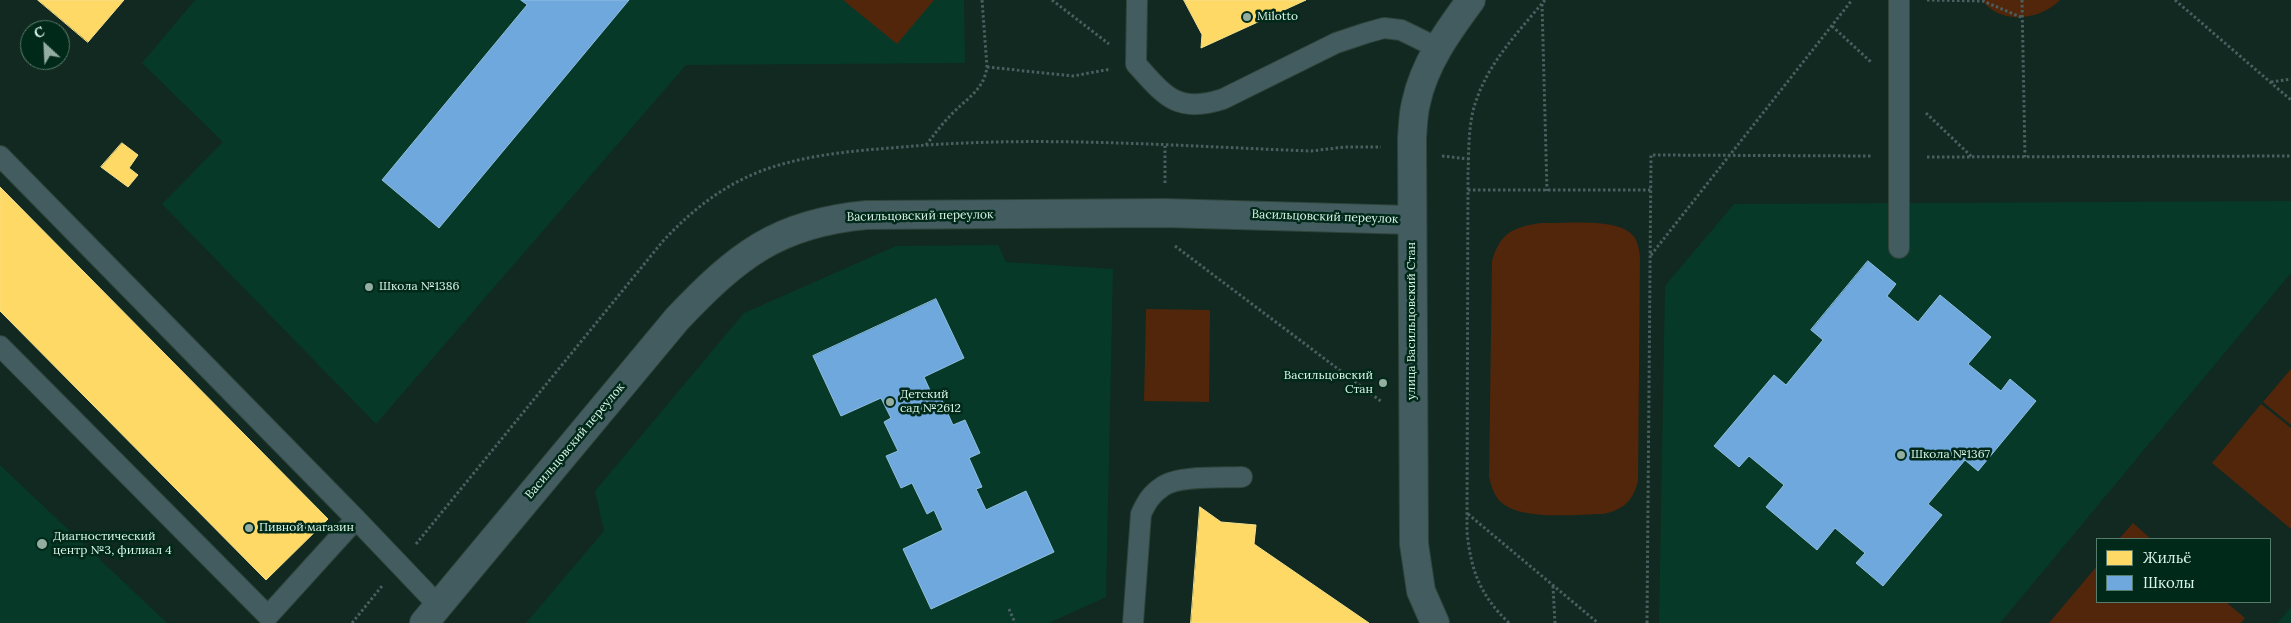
<!DOCTYPE html>
<meta charset="utf-8">
<style>
body{margin:0}
#map{position:relative;width:2291px;height:623px;overflow:hidden;background:#112920;font-family:Lora,serif}
canvas{display:block}
.legend{position:absolute;left:2096px;top:538px;width:175px;height:65px;box-sizing:border-box;background:#00291a;border:1px solid #577b6c;margin:0;padding:6px 9px;list-style:none;font-size:15px;color:#d9f5e7}
.legend li{display:flex;align-items:center;gap:10px;height:25px}
.legend b{width:25px;border:1px solid #577b6c}
.north{position:absolute;left:20px;top:20px;width:50px;height:50px;box-sizing:border-box;background:#00291a;border:1px solid #577b6c;border-radius:50%;rotate:335deg;font-size:14px;font-weight:700;line-height:20px;text-align:center;color:#d9f5e7}
.north::after{content:'';display:block;margin:auto;width:18px;height:22px;background:#93aea1;clip-path:polygon(50% 0,100% 100%,50% 72%,0 100%)}
</style>
<div id="map">
<canvas width="2291" height="623"></canvas>
<ul class="legend">
<li><b style="height:14px;background:#ffd966"></b>Жильё</li>
<li><b style="height:14px;background:#6fa8dc"></b>Школы</li>
</ul>
<div class="north">С</div>
</div>
<script>
const context = document.querySelector('canvas').getContext('2d');
context.lineJoin = 'round';
function fillPath(path, color) {
  context.fillStyle = color;
  context.fill(path, 'evenodd');
}
function trace(path, color, width, dash) {
  context.strokeStyle = color;
  context.lineWidth = width;
  context.lineCap = dash ? 'butt' : 'round';
  context.setLineDash(dash || []);
  context.stroke(path);
}
function drawText(font, color, halo, rows, align = 'center') {
  context.font = font + ' Lora,serif';
  context.lineWidth = 5;
  context.setLineDash([]);
  context.textBaseline = 'middle';
  context.strokeStyle = halo;
  context.fillStyle = color;
  for (const [text, x, y, turn = 0] of rows) {
    context.save();
    context.translate(x, y);
    context.rotate((+turn || 0) * Math.PI / 180);
    context.textAlign = isNaN(turn) ? turn : align;
    if (halo) context.strokeText(text, 0, 0);
    context.fillText(text, 0, 0);
    context.restore();
  }
}
const built = new Path2D(`
 M195,0H964L965,63L686,65L376,424L162,204L223,142L142,63Z
 M2291,201V273L2000,623H1659L1665,286L1734,204Z
 M998,245L1006,262L1113,269L1106,597L1049,623H526L604,531L595,491L744,313L896,246Z
 M0,465L167,623H0Z
 M2291,607V623H2278Z`);
const green = new Path2D(`
 M843,0H934L897,44Z
 M1982,0H2060C2040,20 2001,26 1982,0Z
 M1541,223C1564,224 1621,216 1635,238C1638,243 1639,250 1640,257L1638,481C1633,501 1623,510 1603,514C1576,514 1516,522 1498,499C1493,492 1491,485 1489,477L1492,261C1500,233 1513,227 1541,223Z
 M1146,309L1210,310L1209,402L1144,401Z
 M2291,369V425L2263,402Z
 M2261,404L2291,428V529L2212,463Z
 M2133,523L2151,539H2119Z
 M2097,566V602H2226L2245,618L2241,623H2049Z`);
const homes = new Path2D(`
 M38,0H124L88,42Z
 M1184,0H1306L1201,48L1202,35Z
 M122,143L138,155L129,168L138,175L128,187L101,167Z
 M0,187L328,519L266,580L0,311Z
 M1200,507L1221,522L1256,525L1254,544L1369,623H1191Z`);
const schools = new Path2D(`
 M521,0H629L439,228L382,180L527,5Z
 M1868,261L1896,284L1887,296L1918,322L1940,295L1991,337L1968,364L2001,391L2010,379L2036,401L1978,471L1965,460L1928,504L1942,515L1883,586L1856,563L1865,553L1835,528L1817,550L1766,507L1784,485L1749,456L1739,467L1714,446L1774,375L1786,385L1823,340L1811,330Z
 M936,299L964,358L924,377L934,399L940,396L953,425L965,420L980,453L969,458L982,487L976,489L986,510L1026,491L1054,552L931,609L903,549L943,530L934,510L927,514L912,483L901,488L886,456L898,451L884,422L891,418L881,398L841,416L813,356Z`);
const path = new Path2D(`
 M1052,0L1109,44
 M1927,0L1983,1L2023,18
 M2022,0L2025,157
 M2175,0L2291,100
 M1542,4L1547,191
 M1832,26L1872,63
 M987,67L1073,76L1111,69
 M2271,82L2291,79
 M1926,113L1972,157
 M926,145C934,135 941,125 949,117C964,100 984,91 987,67L982,0
 M1442,156L1469,159
 M1927,157L2291,156
 M1165,183V146
 M1468,190H1651
 M1175,246L1382,402
 M1651,255L1852,0
 M1468,514L1598,623
 M416,544L663,241C691,211 722,186 761,171C807,154 854,151 902,147C1038,135 1175,146 1311,151L1345,147H1381
 M1553,586L1555,623
 M1009,609L1015,623
 M352,623L382,586
 M1509,623C1480,595 1471,571 1467,532L1468,173C1469,150 1468,123 1476,101C1489,62 1519,31 1545,0
 M1647,623L1651,155L1873,156`);
const service = new Path2D(`
 M1137,0L1136,64C1165,96 1177,114 1223,99L1336,43L1366,33L1384,28L1401,30L1438,48
 M0,156L356,519
 M1899,248V0
 M0,346L268,616L356,519L438,605
 M1133,623L1141,514C1146,503 1151,494 1162,487C1177,475 1223,478 1242,477`);
const minor = new Path2D(`
 M424,623L677,319C737,256 777,223 867,215L1164,213L1411,220
 M1435,623L1421,591L1414,544L1412,138C1413,126 1413,114 1416,103C1424,64 1448,31 1471,0`);
const markers = [
 [1247,17,5,"#93aea1"],
 [369,287,5,"#93aea1"],
 [1383,383,5,"#93aea1"],
 [890,402,5,"#93aea1"],
 [1901,455,5,"#93aea1"],
 [249,528,5,"#93aea1"],
 [42,544,6,"#93aea1"]
];
const poiNames = [
 ["Milotto",1257,17],
 ["Школа №1386",379,287],
 ["Васильцовский",1373,376,"right"],
 ["Стан",1373,390,"right"],
 ["Детский",900,395],
 ["сад №2612",900,409],
 ["Школа №1367",1911,455],
 ["Пивной магазин",259,528],
 ["Диагностический",53,537],
 ["центр №3, филиал 4",53,551]
];
const streetNames = [
 ["Васильцовский переулок",920,216,-1],
 ["Васильцовский переулок",1325,217,2],
 ["улица Васильцовский Стан",1412,321,-90],
 ["Васильцовский переулок",575,441,-50]
];
fillPath(built, '#073928');
fillPath(green, '#52260b');
fillPath(homes, '#ffd966');
trace(homes, '#f4e18d', 1);
fillPath(schools, '#6fa8dc');
trace(schools, '#8fbfdf', 1);
trace(service, '#2f443b', 22);
trace(minor, '#2f443b', 30);
trace(path, '#4a5f60', 3, [2.5, 2.5]);
trace(service, '#425c60', 20);
trace(minor, '#425c60', 28);
for (const [x, y, r, color] of markers) {
  const dot = new Path2D();
  dot.arc(x, y, r, 0, 2 * Math.PI);
  context.fillStyle = color;
  context.fill(dot);
  trace(dot, '#00291a', 2);
}
drawText('12px', '#d9f5e7', '#00291a', poiNames, 'left');
drawText('12px', '#d9f5e7', '#00291a', streetNames);
</script>
